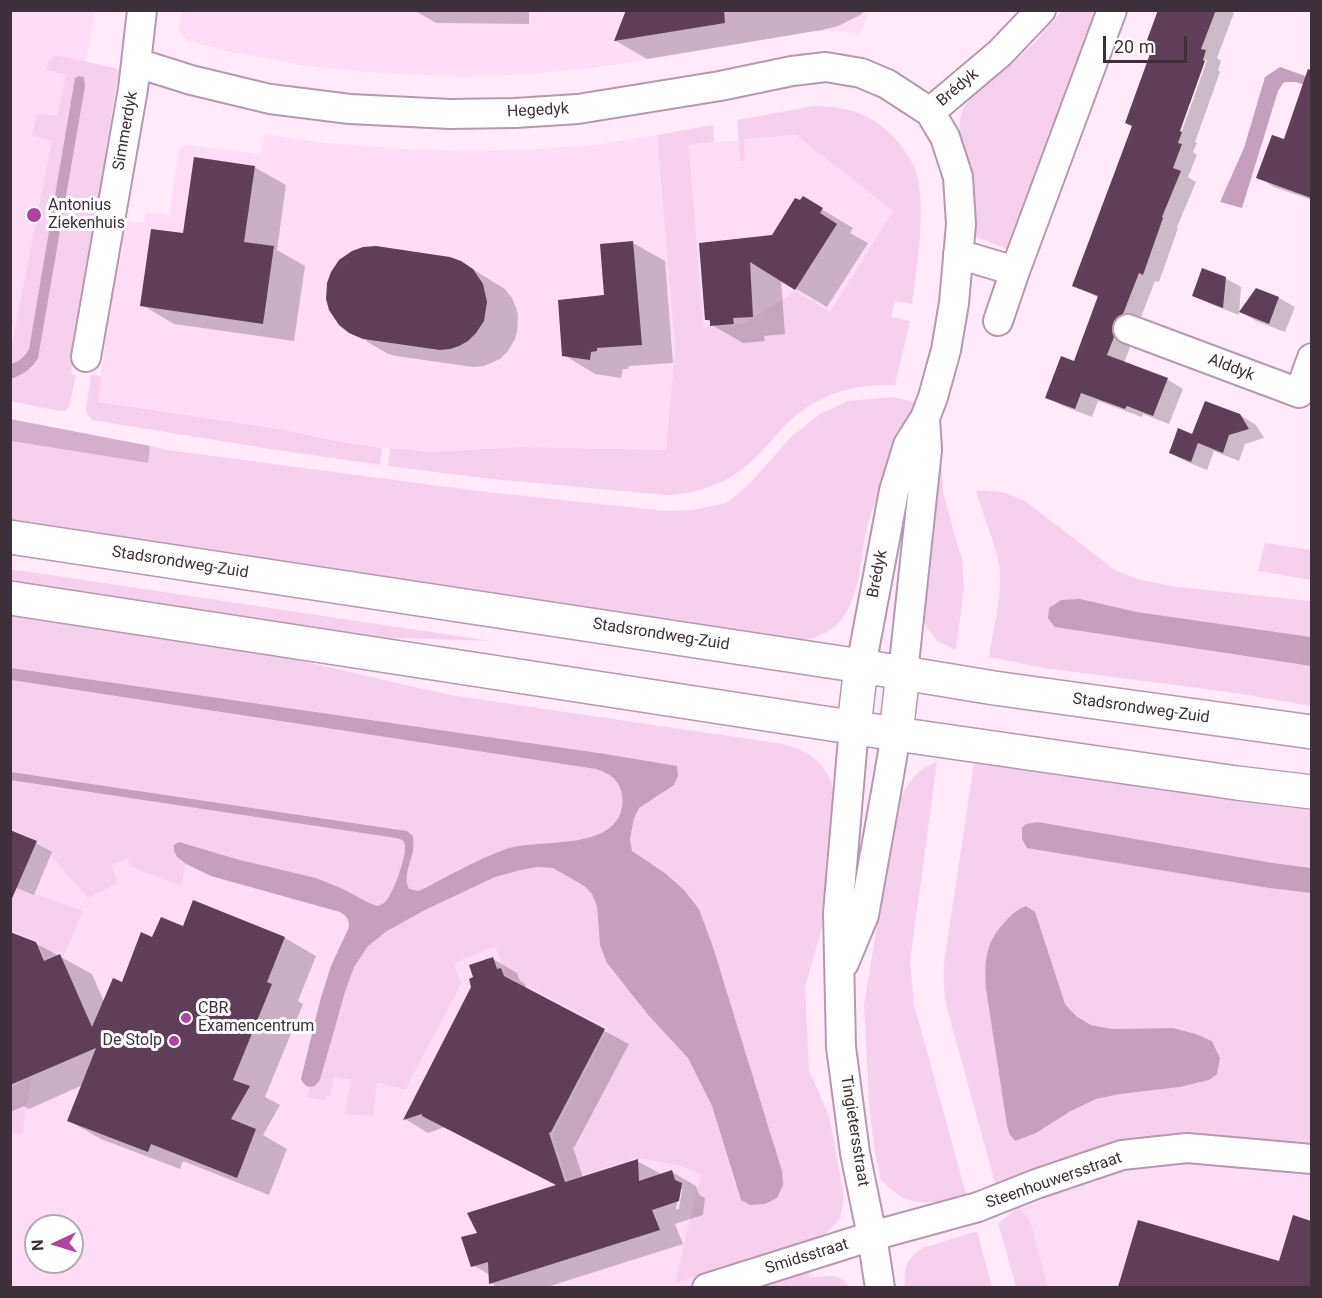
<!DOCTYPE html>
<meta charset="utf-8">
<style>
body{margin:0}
#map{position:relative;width:1322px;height:1298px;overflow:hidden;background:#feeaf9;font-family:Roboto,sans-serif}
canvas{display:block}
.frame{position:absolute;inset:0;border:12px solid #3d303a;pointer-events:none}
.north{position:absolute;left:24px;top:1214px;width:60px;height:60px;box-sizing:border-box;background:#fff;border:2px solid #b1acb0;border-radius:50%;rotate:266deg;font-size:16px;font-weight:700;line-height:24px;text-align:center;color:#3d303a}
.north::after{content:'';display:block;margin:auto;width:21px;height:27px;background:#b1429f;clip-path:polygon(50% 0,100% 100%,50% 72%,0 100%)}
.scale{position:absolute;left:1103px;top:36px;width:84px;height:27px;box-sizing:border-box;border:3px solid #3d303a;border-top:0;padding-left:8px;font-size:18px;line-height:21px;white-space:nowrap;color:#3d303a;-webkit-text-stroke:4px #fff;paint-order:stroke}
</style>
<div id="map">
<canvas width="1322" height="1298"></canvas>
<div class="frame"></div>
<div class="north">N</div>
<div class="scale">20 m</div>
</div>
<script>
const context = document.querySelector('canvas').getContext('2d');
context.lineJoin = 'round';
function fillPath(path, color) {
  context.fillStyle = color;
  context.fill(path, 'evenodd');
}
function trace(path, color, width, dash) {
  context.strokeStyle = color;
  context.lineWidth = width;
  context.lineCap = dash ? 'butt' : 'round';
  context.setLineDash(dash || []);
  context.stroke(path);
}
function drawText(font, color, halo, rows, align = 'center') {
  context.font = font + ' Roboto,sans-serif';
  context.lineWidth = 6;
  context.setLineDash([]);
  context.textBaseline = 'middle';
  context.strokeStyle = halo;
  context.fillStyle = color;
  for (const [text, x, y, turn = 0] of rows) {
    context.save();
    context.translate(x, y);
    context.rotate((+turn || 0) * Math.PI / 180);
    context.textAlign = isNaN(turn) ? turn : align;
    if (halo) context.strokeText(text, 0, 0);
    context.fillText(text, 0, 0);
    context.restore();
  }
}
const built = new Path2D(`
 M183,10L872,11L869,12L860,34L840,31H814L635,62L591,68L529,74L463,77L365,72L302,65L231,52L189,41L182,36L179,32V26Z
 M11,11H96L81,83L11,372Z
 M265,134L325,143L404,149L464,151L522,150L595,145L657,135L675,350L666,450L523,447L428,452L382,448L336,441L279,429L97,402L123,220L144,223L146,212L169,215L179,148L188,145L260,154Z
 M796,135L893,211L830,312L796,292L743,324L703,327L689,145L738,140L740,161H744V139Z
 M11,673L609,761L787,1174L816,1287L11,1288ZM36,1226H72V1262H36Z
 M1311,1084V1287H1030L993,1162Z`);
const green = new Path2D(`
 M1062,11H1103L1010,250L976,237L974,182L971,166L960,135V119L963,109L973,95L1015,61L1034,43Z
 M55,55L115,68L120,72L115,92L71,373L76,376L69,407L65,411L53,410L11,401V379L19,376L33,367L76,78L29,349C23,357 20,361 11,364V349L52,141L32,135L37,114L57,116L66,75L46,70L49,61Z
 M814,106C852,106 879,117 902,147C908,155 914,165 917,175C926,214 917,266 912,304L895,301L891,317L910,321L895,385C862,384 831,390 803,410C784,423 771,443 754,459C731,482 699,494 666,495L491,479L388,466L390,448L428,452L523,447L666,450L675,350L657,135L713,125L714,142L689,145L703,327L743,324L796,291L830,312L893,211L796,135L744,139L745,161H740L737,120Z
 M91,375L101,376L98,402L279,429L336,441L382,448L380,465L270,449L92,420L88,415L86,410Z
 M892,397L914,402C901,432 890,462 879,492C875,504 870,515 867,527C860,556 861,590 844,616C834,631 819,637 802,641L11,526L10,441L147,463L150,446L168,450L478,491L666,511L692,510L727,503L751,482L792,436L820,414L848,401Z
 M933,458L941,460L943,493L962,560L964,587L956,650L937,641L923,622L916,597Z
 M976,490L1002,492L1025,501L1115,570L1140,580L1178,587L1311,601V637L1137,612L1080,599L1206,650L1311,666V706L1236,693L1044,668L989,657C993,629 1003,594 999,565C995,541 982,514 976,490Z
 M1265,543L1311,550V580L1258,571Z
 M10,569L491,641L308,635L11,588Z
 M10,615L280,656L450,695L783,744C815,752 831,768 836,801L825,917L805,987L809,1070L829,1116L844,1197L840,1219L826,1234L675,1283L701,1174L678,1165L635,1158L567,1180L553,1134L608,1028L506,975L495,946L454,963L461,984L405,1090L377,1082L373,1116L345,1114L351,1080L334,1077L330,1096H327L325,1100L308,1097L309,1087L315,1086L320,1080L345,992L354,967L368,946L387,931L425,910L495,877L521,870L538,867L553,868L584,887L592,894L597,905L600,945L607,963L649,1016L688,1058L712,1106L735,1185L741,1200L750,1205L765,1204L782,1171L713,947L699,909L684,890L665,873L633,852C630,839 630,820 638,809C644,802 666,790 674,785L599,753L11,668Z
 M10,680L596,769C604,772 613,775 618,784C622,791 623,799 622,806C616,852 537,838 506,849C475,860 447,877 419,892L409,889C403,876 410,861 414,848L397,829L11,772Z
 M937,762L910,962L914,1004L966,1194C944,1201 922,1208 900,1196C893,1192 887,1185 881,1180L874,1147L869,1102L864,1004L897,806C908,784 913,771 937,762Z
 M974,763L1311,806V868L1273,863L1038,822L1026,824L1022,827V839L1269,888L1311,893V1142L1213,1137L1079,1156L995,1183L948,1012C944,996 943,980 944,963ZM986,989H1059L1065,1004L1076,1016L1091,1025L1112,1029L1173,1028L1196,1034L1212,1041L1220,1058L1209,1080L1180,1087L1120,1094L1096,1099L1069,1112L1007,1126Z
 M10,780L396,838C399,839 402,839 404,842C409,851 393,894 386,901C385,903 380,905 378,906L369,903L343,889L179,842L174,845C174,855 178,858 186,864L181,886L131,867L127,859L111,865L118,883L88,898L38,841L11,829Z
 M10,885L83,911L63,957L61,951L45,958L38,941L13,931L11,932Z
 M31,1078L22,1135L11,1133V1087Z
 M1020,1208L1030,1221L1048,1287H1016L998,1223Z
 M977,1231L992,1287H905C904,1268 905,1259 923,1248Z
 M806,1270L810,1278C826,1275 839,1273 850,1287L761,1288Z`);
const forest = new Path2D(`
 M10,419L150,446L148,463L11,441Z`);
const water = new Path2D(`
 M1280,67L1311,78V87L1296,82H1284L1278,91L1242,208L1220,202L1244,148L1265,77Z
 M79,76L84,77L85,86L38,358C31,370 24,374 11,379V364C20,361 24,357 29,349L75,78Z
 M1080,599L1137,612L1311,637V666L1055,627L1048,618L1049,608L1061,600Z
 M11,668L599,753L677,766L678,776L674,785L639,808L634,818L630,839L632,851L665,873L684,890L699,909L713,947L782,1171L783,1185L777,1198L765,1204L750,1205L741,1200L712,1106L688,1058L649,1016L607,963L600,945L597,906L592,894L584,886L553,868L537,867L521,870L495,877L425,910L387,931L368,946L354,967L345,992L320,1080L315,1086C307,1088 305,1086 301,1079L320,1001L331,966L349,927C349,919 347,916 340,912L211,876L186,864L177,857L174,851V845L179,842L240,860L316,878L343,889L369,903L378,906C380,905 385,903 386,901C393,894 409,851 404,842C402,839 399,839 396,838L10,780L11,772L407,831L413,836C413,841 414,846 413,851C410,864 403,877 409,889L419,891C447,877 475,860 506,849C538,838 616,852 622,806C623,799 622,790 618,784C613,775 604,772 596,769L11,680Z
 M1038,822L1273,863L1311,868V893L1269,888L1027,848L1022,839V827L1026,824Z
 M1026,906L1035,912L1065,1004L1076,1016L1091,1025L1112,1029L1173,1028L1196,1034L1212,1041L1220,1058L1217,1074L1209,1080L1180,1087L1120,1094L1096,1099L1069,1112L1036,1133L1015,1141L1010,1135L1007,1126L986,989C985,961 984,945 1004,923C1011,915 1016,910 1026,906Z`);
const shadow = new Path2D(`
 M414,10H529V24L436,23Z
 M627,10H866L860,15L838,26L822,30L647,59L616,41Z
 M1159,10H1230L1234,13L1217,58L1221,61L1218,70L1220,72L1195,142L1197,143L1193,152L1197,155L1188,177L1196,182L1177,227L1178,228L1159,282L1155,281L1139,322L1127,341L1130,347L1124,363L1167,379L1183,389L1169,424L1143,414L1142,417L1098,401L1092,417L1063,406L1047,397L1075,363L1099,298L1074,285L1134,127L1156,43ZM1204,60H1207L1179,139L1176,138Z
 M1295,111L1312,117V200L1274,187L1258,177L1285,141Z
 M254,167L286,185L277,250L305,266L294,341L174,324L142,305Z
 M803,198L853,228L850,233L868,243L827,307L781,280L785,334L764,336L765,341L743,343L712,325L711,322L707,320L700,244L773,237Z
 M633,243L665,261L673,363L629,366L628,369H623L621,378L595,374L564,355L606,297Z
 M461,262L505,289L512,298L517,310L518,317L517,332L515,339L508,351L500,359L484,366L473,367L396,356L388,354L366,341L368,340L361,337Z
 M1225,278L1241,287L1239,315L1210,304L1194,295Z
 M1257,290L1279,298L1295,307L1285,332L1256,321L1241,312Z
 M1240,415L1256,425L1264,438L1245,444L1239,461L1214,451L1207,470L1187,462L1171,453L1193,436Z
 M10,832L36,843L52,852L34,895L10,885Z
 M194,902L285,938L316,956L298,1001L303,1004L265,1097L280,1105L263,1135L287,1149L269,1195L183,1161L180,1169L101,1139L69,1121L83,1085L29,1109L24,1106L10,1112V936L35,943L92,974L104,1002L123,983L153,939L184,928Z
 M493,959L517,973L520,981L525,984L527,990L629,1044L575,1146L573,1147L583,1178L637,1161L663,1175L672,1172L696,1186L699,1195L705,1198L703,1215L675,1224L683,1244L544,1288H499L491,1283L490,1275L471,1264L479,1233L558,1186L445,1127L428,1133L405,1119ZM679,1189H682L679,1209H676Z
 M1294,1217L1312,1222V1288H1119L1139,1221L1280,1263Z`);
const building = new Path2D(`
 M626,10H724L725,23L614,41Z
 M1158,10H1216L1201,49L1206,50L1203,60L1205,61L1180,131L1182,132L1178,143L1182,144L1173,168L1181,171L1162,217L1163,218L1143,275L1139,273L1123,314L1117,317L1113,323L1112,331L1114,337L1107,355L1168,378L1153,416L1127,406L1125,409L1081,393L1075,409L1045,398L1061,356L1074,361L1098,296L1072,286L1132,126L1125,123L1154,43L1147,40Z
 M1308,69L1311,70V198L1256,178L1272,135L1284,139Z
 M194,157L255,166L244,242L274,246L263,324L140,306L151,229L183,233Z
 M803,196L823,208L820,213L837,224L795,290L750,262L753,317L733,318L734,324L710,326V320H705L699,243L772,235L795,198L800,200Z
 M633,241L642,345L597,348V351L591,352L590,360L562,356L558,300L604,295L600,244Z
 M376,246L450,257L461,261L473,269L483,284L487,302L484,321L476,333L468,341L459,346L450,349L440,350L363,339L349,333L339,325L329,310L326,299L327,283L331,272L339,260L352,251L363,247Z
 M1202,268L1226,277L1223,308L1192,296Z
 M1256,288L1279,297L1269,324L1239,312Z
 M1205,401L1240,414L1249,429L1229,435L1223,453L1198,443L1191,462L1169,453L1178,428L1192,434Z
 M10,830L37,841L10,903Z
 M193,900L285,937L267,982L272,984L233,1080L250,1086L231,1119L256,1129L237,1178L151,1144L148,1152L67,1121L96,1048L10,1085V932L36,942L44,961L60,954L92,1027L113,978L122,982L141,932L152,937L161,917L183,926Z
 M493,957L497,969L501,968L504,976L605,1029L551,1132L549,1133L565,1182L638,1159L639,1181L672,1170L675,1180L682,1183L679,1201L652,1210L660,1230L489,1284L488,1262L471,1267L461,1237L477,1233L467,1213L556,1185L422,1116V1114L403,1120L471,987L469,979L473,977L469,965Z
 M1293,1215L1311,1221V1287H1118L1138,1220L1279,1261Z`);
const minor = new Path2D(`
 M137,63L191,80L270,99L350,109L450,114L515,113L578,109L720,86L792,71L826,67L861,73L887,84L930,112L945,137L958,177L961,224L954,303L946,350L933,397L925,418L908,445L894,491L861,666
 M930,112L1000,53L1041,10
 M958,254L1015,271L1112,10
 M998,321L1015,271
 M1128,329L1299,393L1312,358
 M86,357L133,89L142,10
 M903,673L927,450L925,418
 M854,727L838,913L841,1047L855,1153L872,1236L880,1288
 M844,963L864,915L888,781L896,734
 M707,1288L872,1236L978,1207L1036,1184L1122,1155L1187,1148L1312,1159`);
const major = new Path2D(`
 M10,537L861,666L994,688L1312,732
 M10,598L896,734L1237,783L1312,792
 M854,727L861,666
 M896,734L903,673`);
const markers = [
 [34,215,8,"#b1429f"],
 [186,1018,6,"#b1429f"],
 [174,1041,6,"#b1429f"]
];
const streetNames = [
 ["Brédyk",958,88,-40],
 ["Hegedyk",538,111,-3],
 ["Simmerdyk",126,131,-80],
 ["Alddyk",1231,368,21],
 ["Stadsrondweg-Zuid",180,563,9],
 ["Brédyk",878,574,-79],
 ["Stadsrondweg-Zuid",661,635,9],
 ["Stadsrondweg-Zuid",1141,709,8],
 ["Tingietersstraat",854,1131,81],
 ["Steenhouwersstraat",1054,1181,-19],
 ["Smidsstraat",807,1257,-17]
];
const poiNames = [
 ["Antonius",48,206],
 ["Ziekenhuis",48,224],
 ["CBR",198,1009],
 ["Examencentrum",198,1027],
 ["De Stolp",162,1041,"right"]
];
fillPath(built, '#fdddf5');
fillPath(green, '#f6d1ed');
fillPath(forest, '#d4afcb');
fillPath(water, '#c5a0bc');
fillPath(shadow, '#0003');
fillPath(building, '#5f3f58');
trace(minor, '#b798af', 32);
trace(major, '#b798af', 36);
trace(minor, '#fff', 28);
trace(major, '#fff', 33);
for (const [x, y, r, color] of markers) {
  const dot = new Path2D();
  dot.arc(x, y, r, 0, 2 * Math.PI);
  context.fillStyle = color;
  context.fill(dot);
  trace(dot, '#fff', 2);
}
drawText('16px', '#3d303a', '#fff', streetNames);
drawText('16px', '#3d303a', '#fff', poiNames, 'left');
</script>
